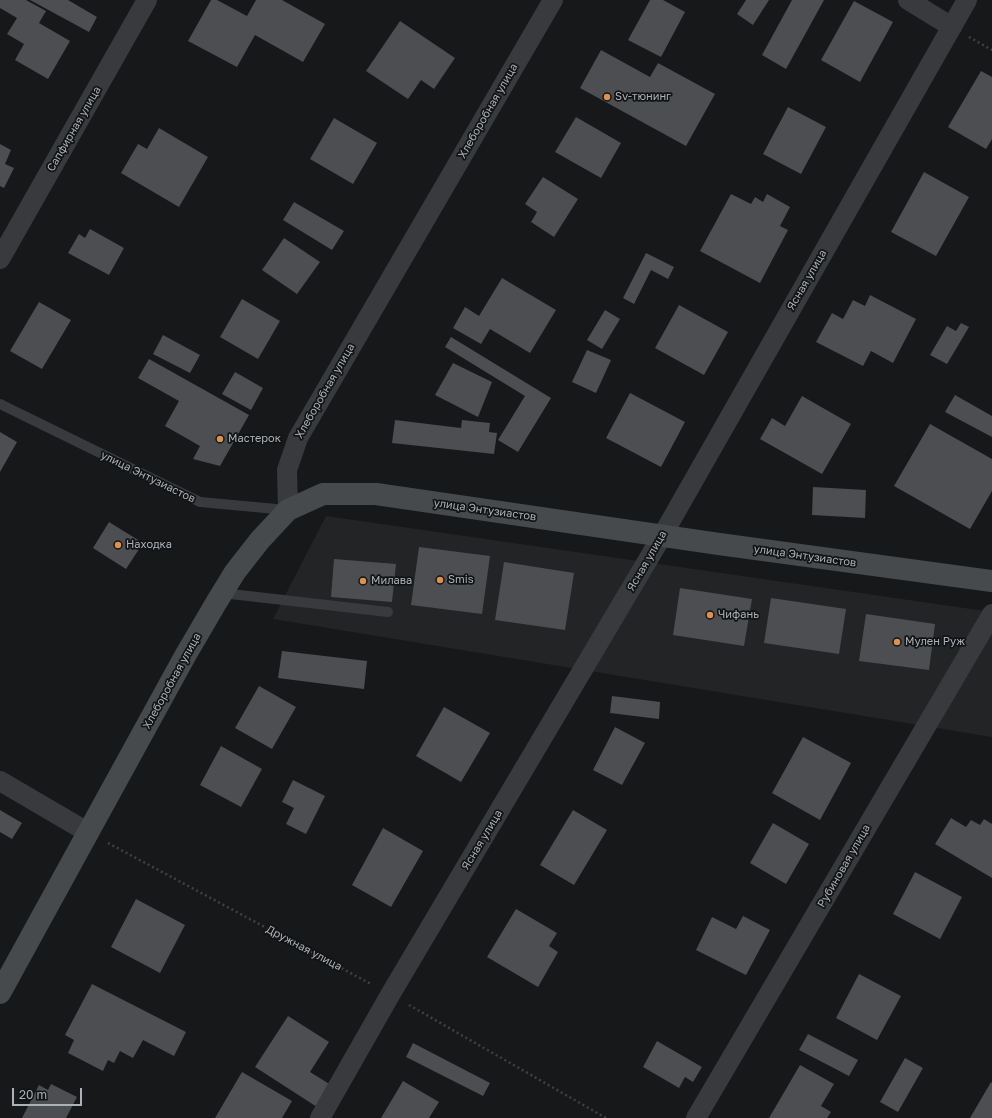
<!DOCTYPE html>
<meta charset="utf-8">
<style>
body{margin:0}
#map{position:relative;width:992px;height:1118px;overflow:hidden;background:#171819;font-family:"Golos Text",sans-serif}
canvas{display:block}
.scale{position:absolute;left:12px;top:1088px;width:70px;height:18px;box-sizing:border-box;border:2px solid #abb1b7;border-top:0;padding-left:5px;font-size:12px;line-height:14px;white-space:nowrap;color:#abb1b7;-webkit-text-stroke:3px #121314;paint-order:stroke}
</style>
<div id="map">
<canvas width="992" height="1118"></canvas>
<div class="scale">20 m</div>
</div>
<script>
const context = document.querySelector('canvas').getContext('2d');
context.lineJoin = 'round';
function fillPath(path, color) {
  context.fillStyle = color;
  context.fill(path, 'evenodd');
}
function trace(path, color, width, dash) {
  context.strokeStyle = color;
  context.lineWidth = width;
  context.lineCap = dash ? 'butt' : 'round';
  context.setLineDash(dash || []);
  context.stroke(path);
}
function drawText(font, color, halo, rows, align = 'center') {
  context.font = font + ' "Golos Text",sans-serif';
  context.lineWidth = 3.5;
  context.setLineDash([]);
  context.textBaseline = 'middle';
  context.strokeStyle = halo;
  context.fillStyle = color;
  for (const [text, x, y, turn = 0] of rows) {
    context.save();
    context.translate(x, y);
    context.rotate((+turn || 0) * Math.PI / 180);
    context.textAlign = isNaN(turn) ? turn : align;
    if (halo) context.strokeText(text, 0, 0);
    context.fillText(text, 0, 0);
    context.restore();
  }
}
const built = new Path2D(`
 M326,516L992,612V737L273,619Z`);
const building = new Path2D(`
 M0,0H26L46,11L39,23L70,41L48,79L15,60L24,44L7,34L17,18L0,8Z
 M30,0H68L97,17L89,32Z
 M211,0H217L247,16L256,0H282L325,24L303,62L255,35L237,67L188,41Z
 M650,0H663L685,12L661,57L628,40Z
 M746,0H769L753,25L737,14Z
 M792,0H824L786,69L762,55Z
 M854,1L893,22L860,82L821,60Z
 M400,21L455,58L434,89L421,80L408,99L366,71Z
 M601,50L650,77L658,63L715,94L686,146L580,88Z
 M981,71L992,77V139L986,149L948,127Z
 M788,107L826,127L801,174L763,154Z
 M576,117L621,143L601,178L555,152Z
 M334,118L377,143L353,184L310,159Z
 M159,128L208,157L179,207L121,173L138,144L147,149Z
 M0,144L11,150L5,164L14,168L4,188L0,186Z
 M924,172L969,197L936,256L891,232Z
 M543,177L578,199L554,237L531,222L537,212L525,204Z
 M731,194L751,204L755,197L763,202L767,194L790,207L780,226L788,230L760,283L700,251Z
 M294,202L344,231L332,250L283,220Z
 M90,229L124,248L109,275L68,253L79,234L85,238Z
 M284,238L320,262L297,294L262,270Z
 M646,253L674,267L668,279L651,270L634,304L623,298Z
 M502,278L556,310L530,353L490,329L481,344L453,328L465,307L479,316Z
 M870,295L916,319L893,363L871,351L863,366L816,342L832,313L843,319L853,300L865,306Z
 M242,299L280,321L258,359L220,337Z
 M39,302L71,320L42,369L10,351Z
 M679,305L728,332L704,375L655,348Z
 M605,310L620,319L602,349L587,340Z
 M961,323L969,327L947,364L930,355L947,326L956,331Z
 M163,335L200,355L190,373L153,354Z
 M451,337L551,398L518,452L498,440L525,396L445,347Z
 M587,350L611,360L596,393L572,382Z
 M149,359L249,415L220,466L193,459L200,446L165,426L179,401L138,378Z
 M453,363L492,382L478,417L435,395Z
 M235,372L263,388L251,410L222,394Z
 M630,393L685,422L661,467L606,438Z
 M955,395L992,416V437L945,412Z
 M802,396L851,424L822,474L760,439L772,418L785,426Z
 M395,420L461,428L462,420L490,423L489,432L497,433L494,454L392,443Z
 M930,424L992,459V491L970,529L894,486Z
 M0,432L17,442L0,472Z
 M813,487L866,490L865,518L812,515Z
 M109,522L143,543L126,569L93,548Z
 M419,547L490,556L482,614L411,605Z
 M334,559L396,564L392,602L331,597Z
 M504,562L574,573L565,630L495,620Z
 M680,588L752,599L744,646L673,635Z
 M771,598L846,609L839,654L764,643Z
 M866,614L935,624L929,670L859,661Z
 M282,651L367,661L364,689L278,678Z
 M259,686L296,707L272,749L235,728Z
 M612,696L660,702L659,719L610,713Z
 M444,707L490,733L461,782L416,756Z
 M615,727L645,743L622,785L593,770Z
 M803,737L851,763L820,820L772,793Z
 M221,746L262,769L241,807L200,785Z
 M293,780L325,796L306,834L286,824L294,808L282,802Z
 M0,810L22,823L12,839L0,832Z
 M573,810L607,830L574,885L540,865Z
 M951,818L966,827L971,820L980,825L984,819L992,824V878L935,844Z
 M773,823L809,844L786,884L750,863Z
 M383,828L423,851L391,907L352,885Z
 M915,872L962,897L940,939L893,914Z
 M136,899L185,925L160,973L111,947Z
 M516,909L557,933L549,946L558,952L538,987L487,957Z
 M743,916L770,930L746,975L696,950L712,917L736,929Z
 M859,974L901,996L877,1040L836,1018Z
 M92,984L186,1032L174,1056L143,1040L133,1058L120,1051L114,1063L108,1060L103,1071L68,1053L74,1040L65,1035Z
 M288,1016L329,1042L310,1072L331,1085L317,1107L255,1067Z
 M808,1034L858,1060L849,1076L799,1050Z
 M657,1041L702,1067L693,1082L685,1077L679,1088L643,1067Z
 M413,1043L490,1083L483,1096L406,1057Z
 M905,1058L923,1068L898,1112L880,1102Z
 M800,1065L834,1084L821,1106L831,1112L827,1118H769Z
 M242,1072L292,1101L282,1118H215Z
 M403,1081L439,1102L429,1118H381Z
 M991,1082L992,1083V1118H970Z
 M51,1084L77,1097L66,1118H22L39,1085L48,1090Z`);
const path = new Path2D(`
 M969,37L992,50
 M108,843L371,984
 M409,1005L606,1118`);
const lane = new Path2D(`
 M0,404L200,502L287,510
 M222,593L388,612`);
const street = new Path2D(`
 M908,0L952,27
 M0,259L147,0
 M288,510L287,470L298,438L553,0
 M0,781L89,833
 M320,1118L390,995L662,536L967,0
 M696,1118L992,614`);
const secondary = new Path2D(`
 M0,993L185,656L216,603L235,572L260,540L288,510L323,494H376L719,544L992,581`);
const markers = [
 [607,97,4,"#dc924c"],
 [220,439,4,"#dc924c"],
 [118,545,4,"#dc924c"],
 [440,580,4,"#dc924c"],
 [363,581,4,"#dc924c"],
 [710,615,4,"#dc924c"],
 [897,642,4,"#dc924c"]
];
const poiNames = [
 ["Sv-тюнинг",615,97],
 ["Мастерок",228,439],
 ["Находка",126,545],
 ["Smis",448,580],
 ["Милава",371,581],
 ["Чифань",718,615],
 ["Мулен Руж",905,642]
];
const streetNames = [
 ["Хлеборобная улица",488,111,-60],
 ["Сапфирная улица",74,129,-60],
 ["Ясная улица",807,280,-60],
 ["Хлеборобная улица",325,391,-60],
 ["улица Энтузиастов",148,477,26],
 ["улица Энтузиастов",485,510,8],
 ["улица Энтузиастов",805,556,8],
 ["Ясная улица",647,561,-60],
 ["Хлеборобная улица",172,681,-61],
 ["Ясная улица",482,840,-59],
 ["Рубиновая улица",844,866,-60],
 ["Дружная улица",304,948,28]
];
fillPath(built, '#232426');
fillPath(building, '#4c4e51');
trace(path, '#3f4144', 2.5, [2, 3]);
trace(lane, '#393a3d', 10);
trace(street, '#393a3d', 20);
trace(secondary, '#474a4d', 22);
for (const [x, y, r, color] of markers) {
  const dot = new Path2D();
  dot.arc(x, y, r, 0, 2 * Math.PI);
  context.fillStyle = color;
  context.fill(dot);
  trace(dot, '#121314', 1.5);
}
drawText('11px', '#abb1b7', '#121314', poiNames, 'left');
drawText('11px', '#abb1b7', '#121314', streetNames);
</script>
